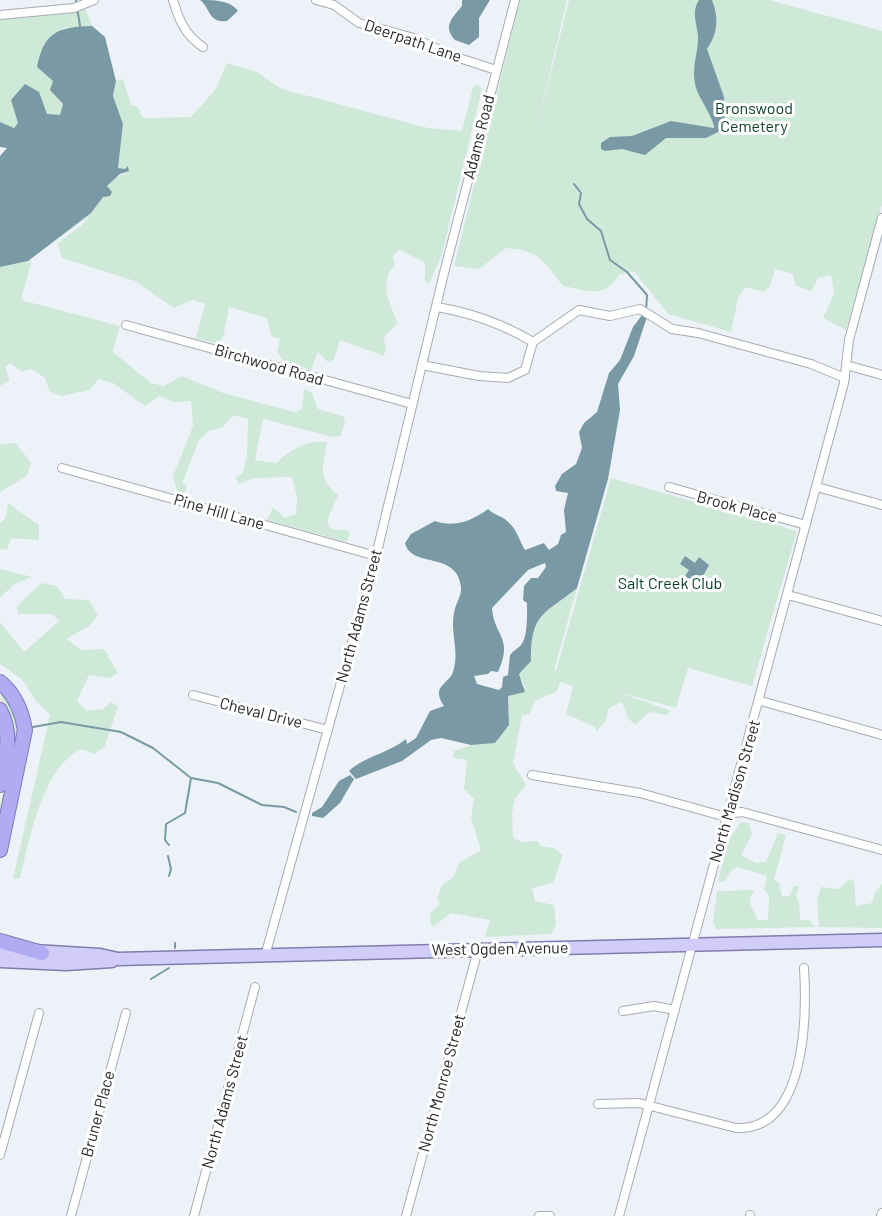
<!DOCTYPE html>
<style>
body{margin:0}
canvas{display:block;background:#edf2f9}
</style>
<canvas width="882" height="1216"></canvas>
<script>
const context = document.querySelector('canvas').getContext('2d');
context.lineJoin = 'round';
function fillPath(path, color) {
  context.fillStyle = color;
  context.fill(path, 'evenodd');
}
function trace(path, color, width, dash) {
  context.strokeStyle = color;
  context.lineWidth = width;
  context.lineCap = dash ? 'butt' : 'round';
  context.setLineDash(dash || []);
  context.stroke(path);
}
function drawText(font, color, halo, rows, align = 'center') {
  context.font = font + ' Barlow,sans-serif';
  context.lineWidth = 6;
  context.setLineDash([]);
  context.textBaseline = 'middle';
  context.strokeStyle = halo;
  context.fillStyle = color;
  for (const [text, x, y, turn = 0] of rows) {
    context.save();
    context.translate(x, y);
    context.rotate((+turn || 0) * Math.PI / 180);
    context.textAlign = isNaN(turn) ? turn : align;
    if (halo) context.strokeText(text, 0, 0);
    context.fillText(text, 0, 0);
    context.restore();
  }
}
const green = new Path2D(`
 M520,0H567L536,132L569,0H770L882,31V205L846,330L823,318L834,294L831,275L818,278L811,291L796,286L793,274L775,269L770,286L764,292L745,287L738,299L731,332L668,314L634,271L619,275C603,300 588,290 563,286C543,261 540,250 506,248L479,269L454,266Z
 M84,6L92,25L105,37L116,81L123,79L131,105L138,107L142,117L149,118L191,117L215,90L227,63L257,72L282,89L428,128L462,131L473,87L478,84L482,89L442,254L429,284L425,280V263L400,250L393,256L395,265C378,282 390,304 398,323L383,338L386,346L384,356L340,340L334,359L329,363L318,352L311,370L284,361L277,352L280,339L271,336L267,318L229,307L223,338L217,344L196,338L205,304L192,300L174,308L135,281L62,258L57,244L83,224L89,216L32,259L21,300L120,326L113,352L151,383L164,386L182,376L223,393L295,412L302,409L304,389L312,393L318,409L343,416L345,423L340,436L333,437L263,419L255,460L277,463C288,450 310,439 327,442C323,466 317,479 338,495L327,521L331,529L350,531L347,542L267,520L273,507L285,518L296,514L297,497L292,477L254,478L239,484L235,478L243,473L247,454L248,419L234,415L222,428L209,431L199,440L182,484L187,485L185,492L178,495L173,476L193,426L191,401L173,402L159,396L145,406L113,383L98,379L90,390L61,396L49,391L45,378L31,369L22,372L10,363L5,368L10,380L0,386V267L29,261L91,213L112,180L129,171L118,168L123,124L113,96L116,81L105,37L92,26L63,28L37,67L53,81L58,100L63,104L61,115H47L43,103L16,116L18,123L14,128L0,122V15Z
 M16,443L31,463L27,476L0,492V444Z
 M611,478L797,531L752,686L688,668L676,708L615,691L671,711L666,715L650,712L635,725L628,718L622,702L609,708L605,722L596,732L595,727L566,714L573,686L560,682L557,691L535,701L529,714L522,715L513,763L526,785L515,799L512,813L513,837L521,842L537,841L541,846L554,848L563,855L553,883L532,888L535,901L554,905L556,924L551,934L485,937L490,920L451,913L433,927L430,922L431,912L440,904L437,898L442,885L453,878L460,862L481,850L471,818L474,799L464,789L467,760L453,758L454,751L471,745L496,743L509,717L508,696L525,687L519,674L531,661C531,612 544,615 577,588L554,670L556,671Z
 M8,503L39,525V540L11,538L7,550L0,549V524L6,517Z
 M0,568L1,569L32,577L13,585L0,598Z
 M41,583L57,586L65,599L89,600L98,615L89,626L66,639L82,650L104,649L118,673L110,678L89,675L77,701L87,711L103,709L111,702L118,706L105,746L94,754L81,749C42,768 30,839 20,878L13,879L50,715L35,700L23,680L0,664V622L24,652L59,621L52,614H18L17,606Z
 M0,688L11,701L20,724L0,829V805L10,762Z
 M741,822L749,823L752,834L741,855L756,863L766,862L778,833L786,835L774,880L779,883L782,897L789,896L794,886H799L796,897L799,902L800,920H809L815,927L717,929L713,923L717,891L754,890L749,901L758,920H768L769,896L764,889L767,876L738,867L732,870L724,882L718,881L728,841Z
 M849,879L854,881L856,906L872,903L875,892L882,884V928L819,927L817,900L821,887L839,889Z`);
const water = new Path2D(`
 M200,0C214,0 230,0 238,11L227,21C208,23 211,9 200,0Z
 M462,0H490L479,18V37L469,45L455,40C442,26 453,17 462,6Z
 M699,0H712C719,18 718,33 707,49L724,97L725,123L718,132L706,138H666L645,155L622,149L605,151L601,149V143L610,137L632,136L671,121L714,128C715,122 701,100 697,91C690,68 698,58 698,36C697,23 691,12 699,0Z
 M92,26L105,37L116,81L113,96L123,124L118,168L125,169L128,166L129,171L120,174L107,186L112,192L110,196L103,197L91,213L28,261L0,267V156L7,148L0,147V122L14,128L18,123L11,100L25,84L39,92L47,114L60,115L63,104L50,90L53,81L37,67C44,31 59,27 92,26Z
 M642,315L647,317L634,356L618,384L620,410L608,479L577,588C544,615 531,612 531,661L519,674L525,692L508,696L509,725L495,743L471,745L441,738L431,740L402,761L356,779L349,771C363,757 391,752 406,739L407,744L416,738L430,711L444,706C442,703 439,698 439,694C438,685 451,680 453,672C460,651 450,634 454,613C455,604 462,596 461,587C457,550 411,569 405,543L411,534L435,521C453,528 472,521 488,509C495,516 501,515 507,521C517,529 519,540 525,550L544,543L549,550L558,544L561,535L566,532L564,510L568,493L556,491L555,486L562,474L576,464L582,448L579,432L584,423L597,412L609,373L620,360L633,327ZM545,563L546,567L538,578H531L524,586L523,600L527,603C527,613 528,637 521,645C517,649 513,651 510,655L508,675L503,677L502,687L499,690L477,684L474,676L488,674L491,671L498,672C514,637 494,637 492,608L528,570Z
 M685,556L695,563L699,557L709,565L698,585L685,576L689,570L680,564Z
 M350,775L354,779L340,803L323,818L312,816V813L322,807L339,781Z`);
const stream = new Path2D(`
 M76,0L80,26
 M574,184L581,193L579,204L587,219L601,231L610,260L627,272L647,295L646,311
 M33,727L61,722L121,732L153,748L191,778L218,783L262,805L284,807L296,812
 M169,845L165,840L166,824L185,813L191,778
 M168,856L171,869L169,876
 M175,943V948
 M151,979L169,968`);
const minor = new Path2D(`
 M173,0C179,20 185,35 203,47
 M316,0L334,5L359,23L414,38L453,56L496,70
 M0,15L74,8L94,0
 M126,325L412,404
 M533,342L579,310L610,316L640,309L672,329L698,333L811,364L845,378
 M422,365L479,376L508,378L525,370L533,342C503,324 472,313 437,307
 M846,365L882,375
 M62,468L376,556
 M669,487L806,525
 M817,487L882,505
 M788,595L882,621
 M193,695L328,730
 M761,701L882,735
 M532,775L640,793L719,815L742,812L882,850
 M265,956L376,556L444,273L515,0
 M623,1011L654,1006L675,1010
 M598,1104L639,1103L736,1128C806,1131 807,1017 804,968
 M0,1155L39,1013
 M71,1216L126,1013
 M194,1216L255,987
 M406,1216L478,950
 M539,1216H550
 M619,1216L844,383L849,340L882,218
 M750,1216V1215
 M881,1216L882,1213`);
const primary = new Path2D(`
 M0,949L100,955L118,959L882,940
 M0,961L66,964L112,961`);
const motorway = new Path2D(`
 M0,682C15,694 22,712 25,730L0,850
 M0,710C13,734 6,760 0,785
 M0,941L42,953`);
const streetNames = [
 ["Deerpath Lane",413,41,19],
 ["Adams Road",479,137,-76],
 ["Birchwood Road",269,365,16],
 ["Brook Place",737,507,15],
 ["Pine Hill Lane",219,512,16],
 ["North Adams Street",359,616,-75],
 ["Cheval Drive",261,713,14],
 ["North Madison Street",735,791,-74],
 ["West Ogden Avenue",500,949,-1],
 ["North Monroe Street",442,1083,-75],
 ["North Adams Street",225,1102,-75],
 ["Bruner Place",98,1114,-75]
];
const parkNames = [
 ["Bronswood",754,109],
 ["Cemetery",754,127],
 ["Salt Creek Club",670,584]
];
fillPath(green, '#cfe9d9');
fillPath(water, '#799aa5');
trace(stream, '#799aa5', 2);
trace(minor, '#a7abb2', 10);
trace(primary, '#817cad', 15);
trace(motorway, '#817cad', 16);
trace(minor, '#fff', 8);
trace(primary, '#d1ccf8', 12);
trace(motorway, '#b2aaf3', 14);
drawText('16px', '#25272a', '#fff', streetNames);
drawText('16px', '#0b4027', '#fff', parkNames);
</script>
